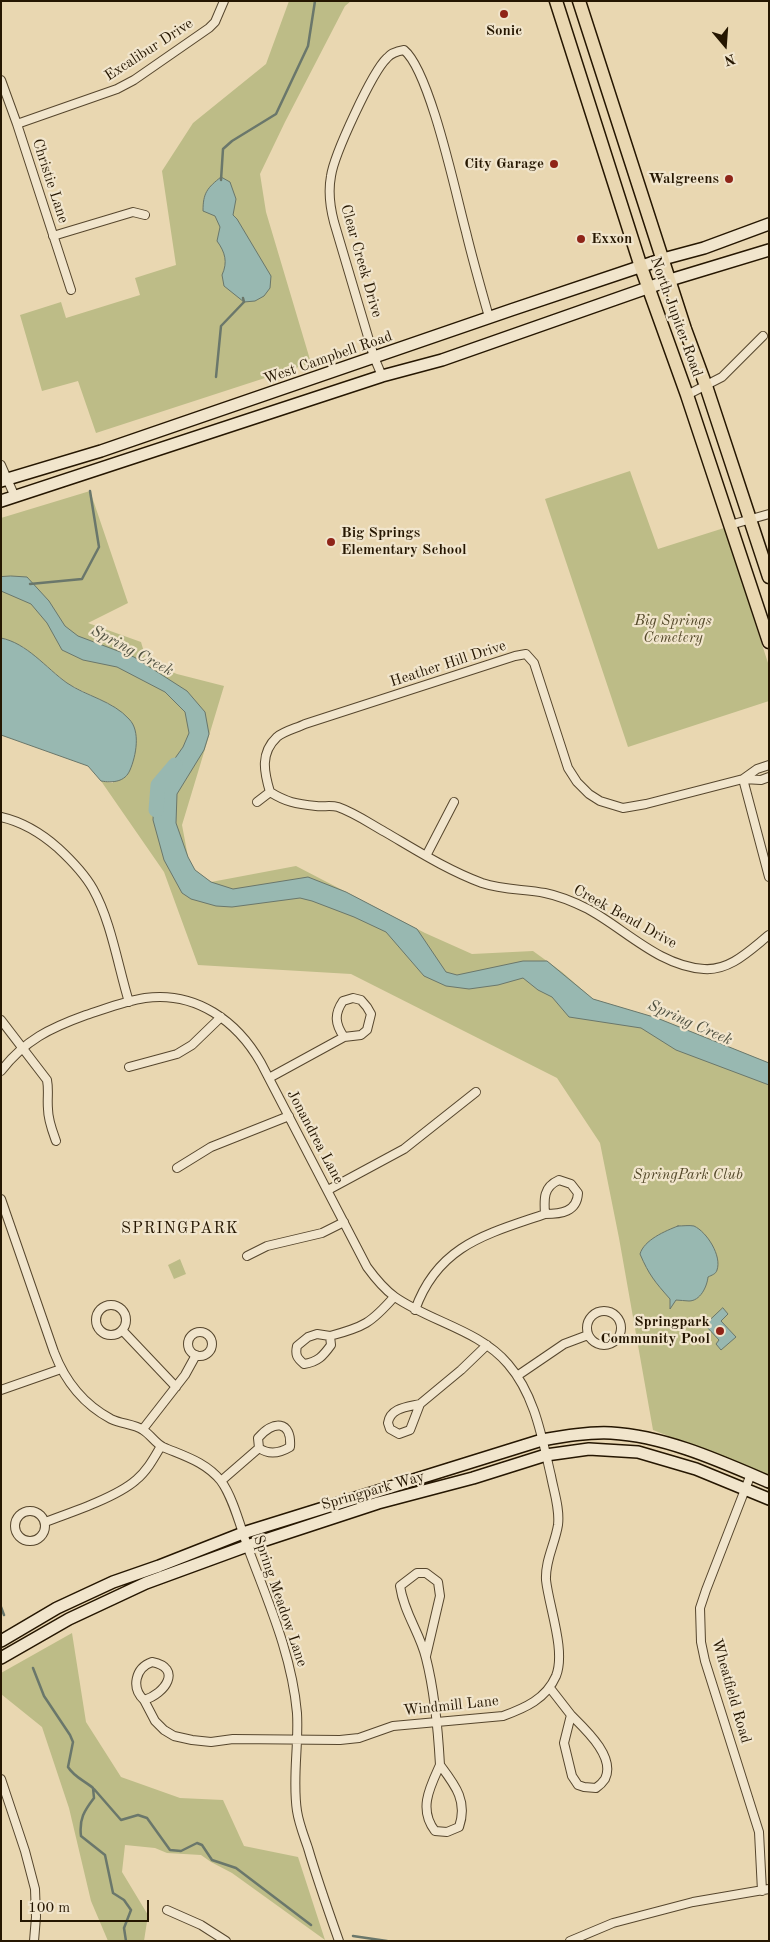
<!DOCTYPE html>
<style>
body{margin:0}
#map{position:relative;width:770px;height:1942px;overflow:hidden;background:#e9d7b1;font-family:"Old Standard TT",serif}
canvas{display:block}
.frame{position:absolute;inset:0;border:2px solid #251601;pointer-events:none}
.north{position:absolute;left:700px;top:20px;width:50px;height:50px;-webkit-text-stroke:4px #f1e5cc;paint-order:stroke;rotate:162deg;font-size:14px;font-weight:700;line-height:20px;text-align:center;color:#251601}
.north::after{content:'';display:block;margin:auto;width:18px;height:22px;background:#251601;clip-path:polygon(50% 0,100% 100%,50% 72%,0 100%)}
.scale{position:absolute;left:20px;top:1900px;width:129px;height:22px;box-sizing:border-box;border:2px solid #251601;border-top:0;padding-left:6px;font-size:15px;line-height:18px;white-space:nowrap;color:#251601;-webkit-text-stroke:4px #f1e5cc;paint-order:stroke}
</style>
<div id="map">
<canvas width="770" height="1942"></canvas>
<div class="frame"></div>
<div class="north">N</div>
<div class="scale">100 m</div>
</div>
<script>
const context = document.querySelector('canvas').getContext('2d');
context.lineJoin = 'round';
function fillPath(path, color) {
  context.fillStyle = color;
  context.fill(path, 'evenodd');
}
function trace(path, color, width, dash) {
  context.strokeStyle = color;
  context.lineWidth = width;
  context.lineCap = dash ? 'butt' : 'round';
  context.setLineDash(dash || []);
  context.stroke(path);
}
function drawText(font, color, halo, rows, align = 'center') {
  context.font = font + ' "Old Standard TT",serif';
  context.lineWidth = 4.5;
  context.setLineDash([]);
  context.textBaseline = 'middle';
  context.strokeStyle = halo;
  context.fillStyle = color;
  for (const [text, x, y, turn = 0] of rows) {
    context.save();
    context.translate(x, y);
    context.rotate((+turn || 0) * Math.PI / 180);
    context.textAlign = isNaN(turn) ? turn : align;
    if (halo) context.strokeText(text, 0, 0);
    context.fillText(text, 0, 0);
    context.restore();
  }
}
const green = new Path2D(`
 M289,1H351L345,6L285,122L260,174L266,212L311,363L96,433L78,381L42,391L20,315L61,302L66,318L140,295L135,278L176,265L162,171L193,123L266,64Z
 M630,471L658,549L724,528L769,666V701L628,747L545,499Z
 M90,491L128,603L88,623L141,642L147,662L177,674L224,686L182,825L188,857L195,870L211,882L296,866L425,933L472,954L533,951L562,972L593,999L657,1018L769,1063V1475L653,1430L619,1238L600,1143L557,1078L351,974L198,965L164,872L101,781L113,783V706L68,684L23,647L1,638V518Z
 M180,1259L186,1274L174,1279L168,1265Z
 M72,1633L86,1722L121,1777L180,1798L223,1800L244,1846L298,1857L325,1940L232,1873L211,1862L201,1855L167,1853L155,1848L125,1845L122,1872L148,1915L144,1941H108L91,1901L69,1808L42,1727L1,1694V1673Z`);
const water = new Path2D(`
 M221,177L230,182L236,199L233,215L237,219L271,276L270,288L264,296L255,301L244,302L224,286L222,275C228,262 225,252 217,241L220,227L215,216L203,211C203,193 207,188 221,177Z
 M11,576L27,577L49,601L65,626L78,636L134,657L187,691L205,712L209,734L204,750L177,794L176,823L188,857L195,870L211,882L233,889L308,877L346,892L417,929L446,972L457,975L523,961H547L593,999L657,1018L769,1063V1085L676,1050L641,1028L569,1017L552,997L538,990L523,978L498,985L469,989L446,986L424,976L386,932L354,917L312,901L300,898L232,907L216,906L191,899L182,893L164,860L153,820L154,798L166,771L183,747L189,733L185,712L165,692L117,667L83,660L62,650L47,623L31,604L1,591V577Z
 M1,638C27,643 46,668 67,683C86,696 113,701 129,719C141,731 136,756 130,770C125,782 113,783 101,781L88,766L1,735Z
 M678,1226C683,1226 689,1225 694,1226C707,1232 722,1256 717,1270C716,1274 712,1275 708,1277C707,1287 700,1301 689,1301C685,1301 680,1300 676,1300L670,1309V1299C655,1282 649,1275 640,1254C644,1240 665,1231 678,1226Z
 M723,1308L728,1314L721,1321L736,1337L721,1350L716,1344L719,1340L705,1325Z`);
const stream = new Path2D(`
 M221,180L223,149L232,141L276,114L308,46L315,1
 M216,377L221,326L244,302L243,298
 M30,584L82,579L99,547L90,491
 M1,1607L4,1615
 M33,1668L44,1696L70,1735L73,1742L68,1767C74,1777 85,1781 93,1788L94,1798C84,1811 79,1819 81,1836L105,1855L113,1893L124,1900L131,1910L124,1928L126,1941
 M94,1789L121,1820L138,1815L147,1818L170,1850L181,1851L197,1843L202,1845L212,1860L236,1868L311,1925
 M353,1936L387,1941`);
const river = new Path2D(`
 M156,810L158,785L175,765`);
const street = new Path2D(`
 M1,80L17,124L71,290
 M17,124L117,89L134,80L209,28L215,22L224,1
 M53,236L133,212L145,215
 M382,376L374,357L334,222C330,207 328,192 331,176C334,155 372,72 387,58C391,53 398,51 404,50C430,71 456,195 466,232C473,261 481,289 489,317
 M687,395L722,377L763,336
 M1,465L15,497
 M730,525L769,514
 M769,777L761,780L743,779L646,804L623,808L600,801L589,794L577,782L568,768L534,663L526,654L515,656L305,724C297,728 284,731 277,737C260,753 264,772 270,792C286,802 296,804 316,806C323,807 331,805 338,807C355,813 369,823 385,832C416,850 447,870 482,883C503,890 524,889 545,893C560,896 574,902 588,909C625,929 659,966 704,969C730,971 750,950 769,935
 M743,779L769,877
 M743,779L757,769L769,765
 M257,802L270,792
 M1,817C23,822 41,833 58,848C71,860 84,873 93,889C111,921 118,966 129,1002
 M426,856L454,802
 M1,1020L47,1080C49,1090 47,1099 48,1109C48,1120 52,1130 56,1141
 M129,1067L177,1054L192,1045L221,1017
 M1,1071C25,1040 50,1028 86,1015C105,1009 125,1001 145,998C196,991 237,1021 261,1063L367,1267C375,1278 384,1289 395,1297C431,1322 479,1330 508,1364C535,1395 542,1438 551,1476C554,1492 560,1509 558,1525C555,1544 545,1560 546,1580C549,1607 566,1651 556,1676C546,1699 525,1708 503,1716L393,1726L359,1738L340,1740L233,1739L211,1742L192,1740L174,1736L164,1730L155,1721L144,1700
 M269,1078L344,1037L361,1035L367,1030L371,1014L367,1007L361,1000L353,998L343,1001C334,1014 335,1024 344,1037
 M177,1168L211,1147L289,1116
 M559,1180L571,1184L578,1193C577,1212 561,1214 545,1214C544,1199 543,1187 559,1180Z
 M328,1190L404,1149L476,1092
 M1,1199L54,1352C65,1381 83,1404 111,1419C121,1424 134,1424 143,1430C151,1435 155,1443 163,1447C184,1456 206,1462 221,1481C233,1497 241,1529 248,1548C268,1602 292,1655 297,1713C299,1746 292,1779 297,1811C299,1824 304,1836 308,1848C317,1879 328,1910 339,1941
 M247,1256L267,1246L322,1233L344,1222
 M96 1320a15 15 0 1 1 30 0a15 15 0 1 1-30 0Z
 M415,1310C438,1245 487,1234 545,1214
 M587 1328a17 17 0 1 1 34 0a17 17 0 1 1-34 0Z
 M122,1330L176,1387
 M188 1344a12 12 0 1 1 24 0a12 12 0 1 1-24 0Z
 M317,1334L330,1336L331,1345C323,1356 318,1362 304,1364C297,1358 295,1355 297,1346L308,1337Z
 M330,1336C364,1327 371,1323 394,1297
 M517,1376L564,1344L588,1335
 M1,1390L61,1369
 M420,1404C407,1407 390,1408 388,1423L390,1429L399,1434L410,1430L420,1404L461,1370L487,1345
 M143,1429L185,1375L196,1355
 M751,1474L706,1590L700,1608L701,1642L705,1661L759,1832L762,1891
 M221,1481L259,1448L258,1438C273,1420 292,1420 290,1447C280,1453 269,1455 259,1448
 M15 1526a15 15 0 1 1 30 0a15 15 0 1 1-30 0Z
 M45,1522C70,1513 117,1497 136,1480C147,1471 154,1458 161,1446
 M426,1656L440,1596L438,1582L426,1573H417L400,1586C404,1613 420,1633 426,1658C435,1693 438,1729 440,1765
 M152,1662C183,1668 165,1694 144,1700C131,1688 135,1668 152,1662Z
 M550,1688L571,1715
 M571,1715C585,1729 616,1757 605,1779C603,1782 599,1786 596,1788L584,1787L578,1785L572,1776L564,1743Z
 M440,1765C455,1785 468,1801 459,1827L447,1832L435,1831C418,1809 430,1787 440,1765Z
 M1,1779L25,1851L35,1889L36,1917L34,1941
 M167,1910L201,1925L226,1941
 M570,1941L613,1923L693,1902L769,1889`);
const secondary = new Path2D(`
 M1,481L101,451L511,310L663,259L704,248L769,224
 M1,501L382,376L442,360L670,280L769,250
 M1,1641L57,1608L113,1582L159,1566L243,1533L542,1440C565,1436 588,1432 611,1433C665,1436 720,1461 769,1482
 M1,1658L69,1619L146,1583L247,1546L378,1503L473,1478L546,1455L589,1449L638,1452L696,1469L769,1499`);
const primary = new Path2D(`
 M556,1L641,267L687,395L769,642
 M579,1L685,329L706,386L769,577`);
const markers = [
 [504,14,5,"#8f2418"],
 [554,164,5,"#8f2418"],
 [729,179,5,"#8f2418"],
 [581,239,5,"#8f2418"],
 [331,542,5,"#8f2418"],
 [720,1331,5,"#8f2418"]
];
const poiNames = [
 ["Sonic",504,31,"center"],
 ["City Garage",544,164],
 ["Walgreens",719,179],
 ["Exxon",591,239,"left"],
 ["Big Springs",341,533,"left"],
 ["Elementary School",341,550,"left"],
 ["Springpark",710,1322],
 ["Community Pool",710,1339]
];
const streetNames = [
 ["Excalibur Drive",149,50,-33],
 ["Christie Lane",50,181,72],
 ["Clear Creek Drive",361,261,74],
 ["North Jupiter Road",676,317,70],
 ["West Campbell Road",328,358,-19],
 ["Heather Hill Drive",448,664,-18],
 ["Creek Bend Drive",625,917,29],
 ["Jonandrea Lane",315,1137,62],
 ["Springpark Way",373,1491,-16],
 ["Spring Meadow Lane",280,1601,71],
 ["Wheatfield Road",731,1691,74],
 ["Windmill Lane",451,1706,-6]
];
const parkNames = [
 ["Big Springs",673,621],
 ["Cemetery",673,638],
 ["SpringPark Club",688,1175]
];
const waterNames = [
 ["Spring Creek",132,651,28],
 ["Spring Creek",690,1023,24]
];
const neighbourhoodNames = [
 ["SPRINGPARK",180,1229]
];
fillPath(green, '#bdbc87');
fillPath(water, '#98b8b1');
trace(water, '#6a776b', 1);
trace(stream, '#6a776b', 2.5);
trace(river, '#98b8b1', 15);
trace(street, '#56462d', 10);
trace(secondary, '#251601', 14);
trace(primary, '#251601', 15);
trace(street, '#f1e5cc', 8);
trace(secondary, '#f1e5cc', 11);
trace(primary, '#e9d7b1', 12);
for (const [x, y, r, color] of markers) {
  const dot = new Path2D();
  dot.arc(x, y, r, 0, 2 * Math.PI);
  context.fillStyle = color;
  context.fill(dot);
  trace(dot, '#f1e5cc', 2);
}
drawText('bold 15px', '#251601', '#f1e5cc', poiNames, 'right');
drawText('15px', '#251601', '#f1e5cc', streetNames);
drawText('italic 15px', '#534829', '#f1e5cc', parkNames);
drawText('italic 16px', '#4d4f3f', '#f1e5cc', waterNames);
context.letterSpacing = '1px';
drawText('16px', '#251601', '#f1e5cc', neighbourhoodNames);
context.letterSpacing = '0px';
</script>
